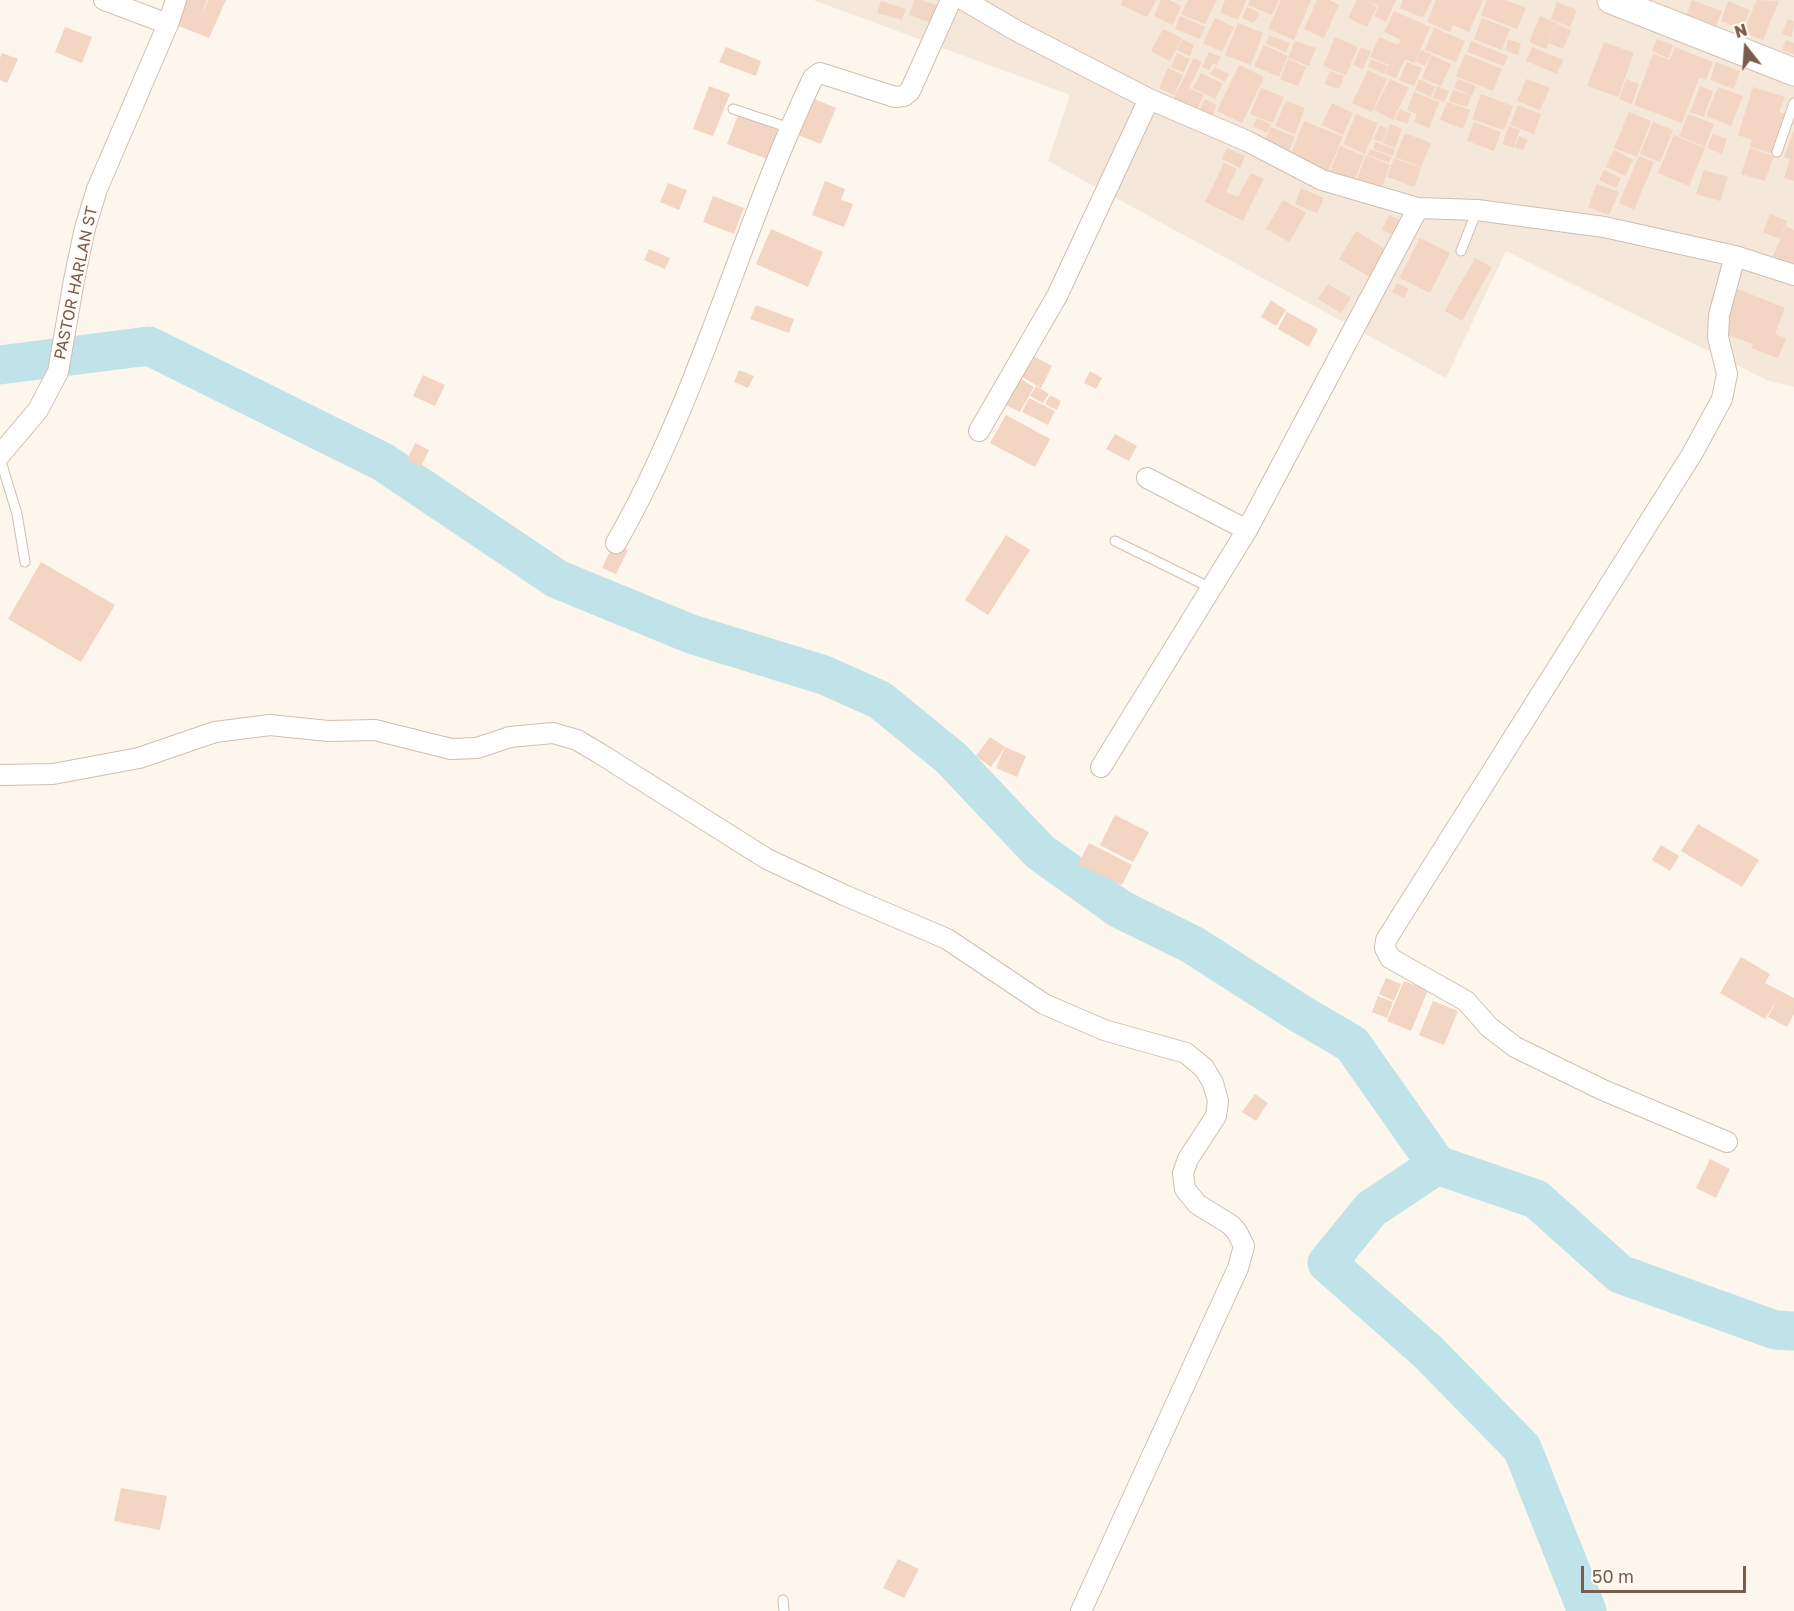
<!DOCTYPE html>
<style>
body{margin:0}
#map{position:relative;width:1794px;height:1611px;overflow:hidden;background:#fdf6ec;font-family:"Golos Text",sans-serif}
canvas{display:block}
.north{position:absolute;left:1716px;top:18px;width:60px;height:60px;-webkit-text-stroke:4px #fffaf3;paint-order:stroke;rotate:343deg;font-size:16px;font-weight:700;line-height:24px;text-align:center;color:#7a5c4d}
.north::after{content:'';display:block;margin:auto;width:21px;height:27px;background:#7a5c4d;clip-path:polygon(50% 0,100% 100%,50% 72%,0 100%)}
.scale{position:absolute;left:1581px;top:1566px;width:165px;height:27px;box-sizing:border-box;border:3px solid #7a5c4d;border-top:0;padding-left:8px;font-size:18px;line-height:21px;white-space:nowrap;color:#7a5c4d;-webkit-text-stroke:4px #fffaf3;paint-order:stroke}
</style>
<div id="map">
<canvas width="1794" height="1611"></canvas>
<div class="north">N</div>
<div class="scale">50 m</div>
</div>
<script>
const context = document.querySelector('canvas').getContext('2d');
context.lineJoin = 'round';
function fillPath(path, color) {
  context.fillStyle = color;
  context.fill(path, 'evenodd');
}
function trace(path, color, width, dash) {
  context.strokeStyle = color;
  context.lineWidth = width;
  context.lineCap = dash ? 'butt' : 'round';
  context.setLineDash(dash || []);
  context.stroke(path);
}
function drawText(font, color, halo, rows, align = 'center') {
  context.font = font + ' "Golos Text",sans-serif';
  context.lineWidth = 4.5;
  context.setLineDash([]);
  context.textBaseline = 'middle';
  context.strokeStyle = halo;
  context.fillStyle = color;
  for (const [text, x, y, turn = 0] of rows) {
    context.save();
    context.translate(x, y);
    context.rotate((+turn || 0) * Math.PI / 180);
    context.textAlign = isNaN(turn) ? turn : align;
    if (halo) context.strokeText(text, 0, 0);
    context.fillText(text, 0, 0);
    context.restore();
  }
}
const residential = new Path2D(`
 M813,0H1794V387L1769,381L1506,251L1446,378L1048,161L1070,95Z`);
const river = new Path2D(`
 M0,365L149,346L383,462L557,579L691,634L824,675L880,700L951,758L1040,852L1120,909L1193,945L1299,1013L1352,1044L1437,1165
 M1587,1611L1522,1448L1428,1352L1327,1263L1371,1209L1437,1165L1536,1199L1620,1274L1775,1330L1794,1331`);
const building = new Path2D(`
 M185,0H207L201,18L208,0H226L209,38L176,25Z
 M914,0H921L940,6L934,24L909,15Z
 M1123,0H1156L1147,17L1121,5Z
 M1161,0H1169L1181,6L1173,25L1154,16Z
 M1188,0H1217L1205,24L1181,14Z
 M1225,0H1246L1238,20L1220,13Z
 M1250,0H1279L1272,15L1248,5Z
 M1281,0H1311L1294,40L1268,29Z
 M1317,0H1329L1339,5L1324,38L1304,29Z
 M1357,0H1396L1386,22L1374,16L1379,6L1369,2L1377,7L1367,27L1348,18Z
 M1403,0H1432L1423,18L1400,8Z
 M1436,0H1483L1469,32L1453,25L1450,32L1427,22Z
 M1487,0H1505L1526,8L1517,29L1481,15Z
 M1692,0L1722,11L1715,28L1686,16Z
 M1757,0L1779,1L1763,40L1743,32Z
 M881,1L906,9L902,20L877,13Z
 M1728,1L1750,10L1742,29L1721,21Z
 M1557,2L1577,10L1570,27L1551,19Z
 M1247,7L1260,13L1254,23L1242,18Z
 M1394,11L1430,27L1414,63L1405,59L1396,78L1385,74L1389,65L1370,57L1379,37L1398,45L1401,40L1384,32Z
 M1180,16L1205,27L1200,39L1175,29Z
 M1540,16L1557,23L1546,49L1529,42Z
 M1215,18L1234,27L1222,52L1203,43Z
 M1482,18L1510,29L1502,50L1474,39Z
 M1788,19L1794,21L1792,37L1782,34Z
 M1238,23L1263,33L1251,65L1225,55Z
 M1557,24L1571,30L1563,49L1549,43Z
 M65,27L92,37L82,63L55,52Z
 M1434,28L1465,41L1456,62L1425,50Z
 M1163,29L1182,38L1170,61L1151,51Z
 M1269,35L1290,43L1286,52L1266,44Z
 M1335,37L1358,47L1346,75L1323,66Z
 M1182,39L1194,45L1190,56L1177,50Z
 M1508,39L1521,44L1518,55L1505,50Z
 M1657,39L1673,45L1668,58L1652,51Z
 M1786,40L1794,43V54L1782,50Z
 M1295,41L1316,48L1309,66L1288,58Z
 M1471,41L1508,56L1504,66L1467,52Z
 M1604,42L1634,53L1618,97L1587,86Z
 M1264,45L1288,56L1279,77L1254,66Z
 M726,47L761,61L756,76L719,62Z
 M1361,47L1371,51L1363,69L1353,65Z
 M1532,47L1563,60L1557,74L1526,61Z
 M1675,47L1713,62L1706,80L1699,78L1682,123L1634,105L1653,54L1670,60Z
 M1421,50L1431,54L1425,66L1415,61Z
 M1209,52L1221,57L1217,65L1213,63L1209,70L1202,67Z
 M2,53L18,59L7,83L0,80V58Z
 M1177,53L1190,59L1184,72L1171,67Z
 M1465,54L1502,69L1493,91L1456,76Z
 M1431,55L1451,64L1441,86L1422,78Z
 M1194,58L1202,62L1189,88L1204,95L1196,110L1173,99Z
 M1288,59L1306,67L1298,86L1280,79Z
 M1371,59L1388,66L1384,74L1368,67Z
 M1407,62L1422,68L1414,86L1399,80Z
 M1716,62L1740,71L1734,89L1710,80Z
 M1239,65L1264,77L1242,123L1217,111Z
 M1215,67L1229,74L1225,82L1210,74Z
 M1168,68L1183,75L1174,95L1159,88Z
 M1368,70L1387,79L1372,112L1352,103Z
 M1330,71L1344,76L1339,89L1325,84Z
 M1201,73L1223,84L1215,99L1193,88Z
 M1390,79L1409,88L1393,120L1374,110Z
 M1419,79L1435,87L1431,97L1415,90Z
 M1458,79L1476,86L1472,96L1454,88Z
 M1526,79L1550,88L1540,110L1517,101Z
 M1626,79L1639,84L1632,104L1619,99Z
 M709,86L730,94L713,136L693,129Z
 M1437,86L1449,91L1444,102L1433,98Z
 M1700,86L1713,91L1704,117L1690,112Z
 M1718,87L1743,96L1731,126L1706,116Z
 M1753,87L1785,97L1779,112L1786,114L1774,154L1750,147L1752,140L1738,135Z
 M1261,88L1284,97L1273,123L1250,114Z
 M1453,90L1471,96L1467,107L1449,101Z
 M1414,92L1439,102L1429,128L1414,122L1417,114L1407,110Z
 M1481,94L1513,106L1504,130L1472,119Z
 M812,98L836,108L821,144L798,135Z
 M1205,99L1217,105L1212,116L1200,110Z
 M1286,101L1305,108L1295,134L1275,126Z
 M1447,102L1470,110L1463,129L1440,120Z
 M1332,103L1353,113L1343,135L1322,125Z
 M1518,105L1541,114L1534,134L1510,125Z
 M1400,109L1411,114L1407,124L1395,119Z
 M1629,112L1651,121L1637,157L1614,148Z
 M1356,114L1378,123L1365,154L1343,144Z
 M1688,114L1714,124L1705,147L1679,136Z
 M738,115L778,130L767,159L727,144Z
 M1257,118L1271,124L1267,133L1253,126Z
 M1304,121L1343,137L1326,176L1288,161Z
 M1474,122L1501,132L1494,151L1467,141Z
 M1653,122L1673,130L1660,162L1640,154Z
 M1390,124L1402,129L1395,148L1383,143Z
 M1380,125L1388,129L1382,142L1373,139Z
 M1509,126L1520,130L1513,148L1502,144Z
 M1271,127L1295,137L1287,155L1263,145Z
 M1794,130V181L1784,178L1790,159L1784,157Z
 M1405,133L1431,143L1421,167L1395,157Z
 M1713,134L1727,139L1722,154L1707,148Z
 M1674,135L1705,148L1689,186L1658,173Z
 M1519,136L1528,140L1523,150L1514,147Z
 M1375,142L1395,149L1393,156L1373,149Z
 M1340,146L1364,156L1354,181L1330,172Z
 M1227,148L1245,156L1240,168L1222,159Z
 M1750,148L1774,156L1765,181L1741,174Z
 M1370,149L1392,157L1389,163L1368,155Z
 M1614,150L1633,160L1625,176L1606,167Z
 M1366,155L1390,165L1381,190L1356,181Z
 M1639,156L1654,162L1634,210L1619,203Z
 M1394,158L1421,168L1414,187L1387,177Z
 M1224,163L1237,169L1226,192L1238,197L1251,173L1264,179L1243,221L1205,202Z
 M1604,170L1621,178L1616,188L1599,180Z
 M1704,170L1728,177L1720,201L1696,194Z
 M825,181L845,189L841,200L853,204L844,227L812,215Z
 M668,183L687,190L679,210L660,202Z
 M1597,184L1619,192L1609,215L1588,207Z
 M1301,188L1324,198L1317,213L1295,204Z
 M713,196L744,208L734,234L703,222Z
 M1283,200L1306,213L1289,242L1266,229Z
 M1770,214L1787,221L1780,239L1763,232Z
 M1389,215L1403,222L1396,236L1382,230Z
 M1786,226L1794,230V265L1773,256Z
 M771,229L823,252L808,287L756,264Z
 M1356,231L1392,253L1375,280L1339,259Z
 M1420,238L1450,253L1430,293L1399,278Z
 M649,249L670,258L665,269L644,260Z
 M1475,258L1492,267L1462,321L1445,311Z
 M1397,283L1409,289L1404,298L1392,292Z
 M1328,284L1351,298L1341,313L1318,299Z
 M1738,289L1785,308L1775,334L1786,338L1778,358L1751,348L1753,344L1722,333Z
 M1271,300L1286,310L1276,326L1261,317Z
 M756,305L794,319L789,333L750,319Z
 M1287,312L1318,329L1309,347L1278,329Z
 M1033,356L1052,366L1041,388L1022,377Z
 M739,370L754,376L748,388L734,382Z
 M1090,371L1102,378L1096,389L1084,383Z
 M423,375L445,385L435,406L413,396Z
 M1021,379L1034,387L1020,412L1006,405Z
 M1036,386L1049,394L1043,403L1030,396Z
 M1050,395L1061,401L1057,410L1045,404Z
 M1029,398L1055,411L1048,425L1022,412Z
 M1006,415L1050,439L1035,467L990,443Z
 M1115,434L1137,446L1129,461L1106,449Z
 M415,443L429,450L421,467L407,460Z
 M1006,535L1030,550L988,615L965,600Z
 M614,543L628,550L616,574L602,568Z
 M41,562L115,605L81,662L8,619Z
 M990,737L1005,747L991,767L976,756Z
 M1005,747L1026,756L1017,777L996,768Z
 M1115,815L1149,832L1133,862L1100,845Z
 M1698,824L1759,860L1742,887L1681,851Z
 M1089,843L1132,865L1122,885L1078,864Z
 M1661,845L1679,856L1670,871L1652,860Z
 M1741,957L1770,974L1765,983L1794,998V1014L1787,1027L1768,1017L1776,1001L1765,1019L1720,993Z
 M1386,978L1401,984L1394,1001L1379,994Z
 M1404,981L1428,990L1411,1031L1387,1021Z
 M1378,996L1393,1002L1387,1018L1372,1012Z
 M1433,1001L1458,1011L1444,1045L1419,1035Z
 M1255,1094L1268,1103L1256,1121L1242,1112Z
 M1710,1159L1730,1169L1716,1198L1696,1188Z
 M121,1488L167,1496L160,1530L114,1521Z
 M898,1559L919,1569L904,1598L883,1588Z`);
const lane = new Path2D(`
 M733,109L790,128
 M1777,152L1794,103
 M1461,251L1477,210
 M0,458L17,514L25,562
 M1115,541L1211,588
 M783,1600L784,1611`);
const street = new Path2D(`
 M104,0L168,24
 M964,0L1017,31L1149,99L1247,141L1322,180L1418,208L1477,210L1604,227L1735,256L1794,275
 M979,431L1057,296L1149,99
 M0,455L38,410L58,372L74,280L85,228L97,189L168,24L176,0
 M1147,478L1247,530
 M616,543C700,396 741,229 813,78L820,73L895,97L904,96L910,91L951,0
 M1101,767L1247,530L1418,208
 M0,775L53,774L139,758L215,732L270,725L328,731L375,730L451,749L477,748L510,737L553,733L577,740L599,753L767,859L844,895L947,939L1044,1004L1104,1030L1186,1053L1204,1068L1213,1083L1218,1101L1216,1116L1188,1159L1183,1173L1185,1189L1197,1204L1231,1225L1237,1232L1244,1246L1238,1268L1081,1611
 M1727,1142L1603,1090L1515,1047L1489,1027L1466,1001L1390,958L1385,948L1386,940L1692,454L1722,399L1727,374L1718,337L1719,315L1735,256`);
const secondary = new Path2D(`
 M1611,0L1794,72`);
const streetNames = [
 ["PASTOR HARLAN ST",76,283,-78]
];
fillPath(residential, '#f5e8da');
trace(river, '#bfe3e8', 39);
fillPath(building, '#f3d5c3');
trace(lane, '#d1beb0', 11);
trace(street, '#d1beb0', 22);
trace(secondary, '#d6c0b0', 29);
trace(lane, '#fff', 9);
trace(street, '#fff', 20);
trace(secondary, '#fff', 27);
drawText('16px', '#7a5c4d', '#fffaf3', streetNames);
</script>
